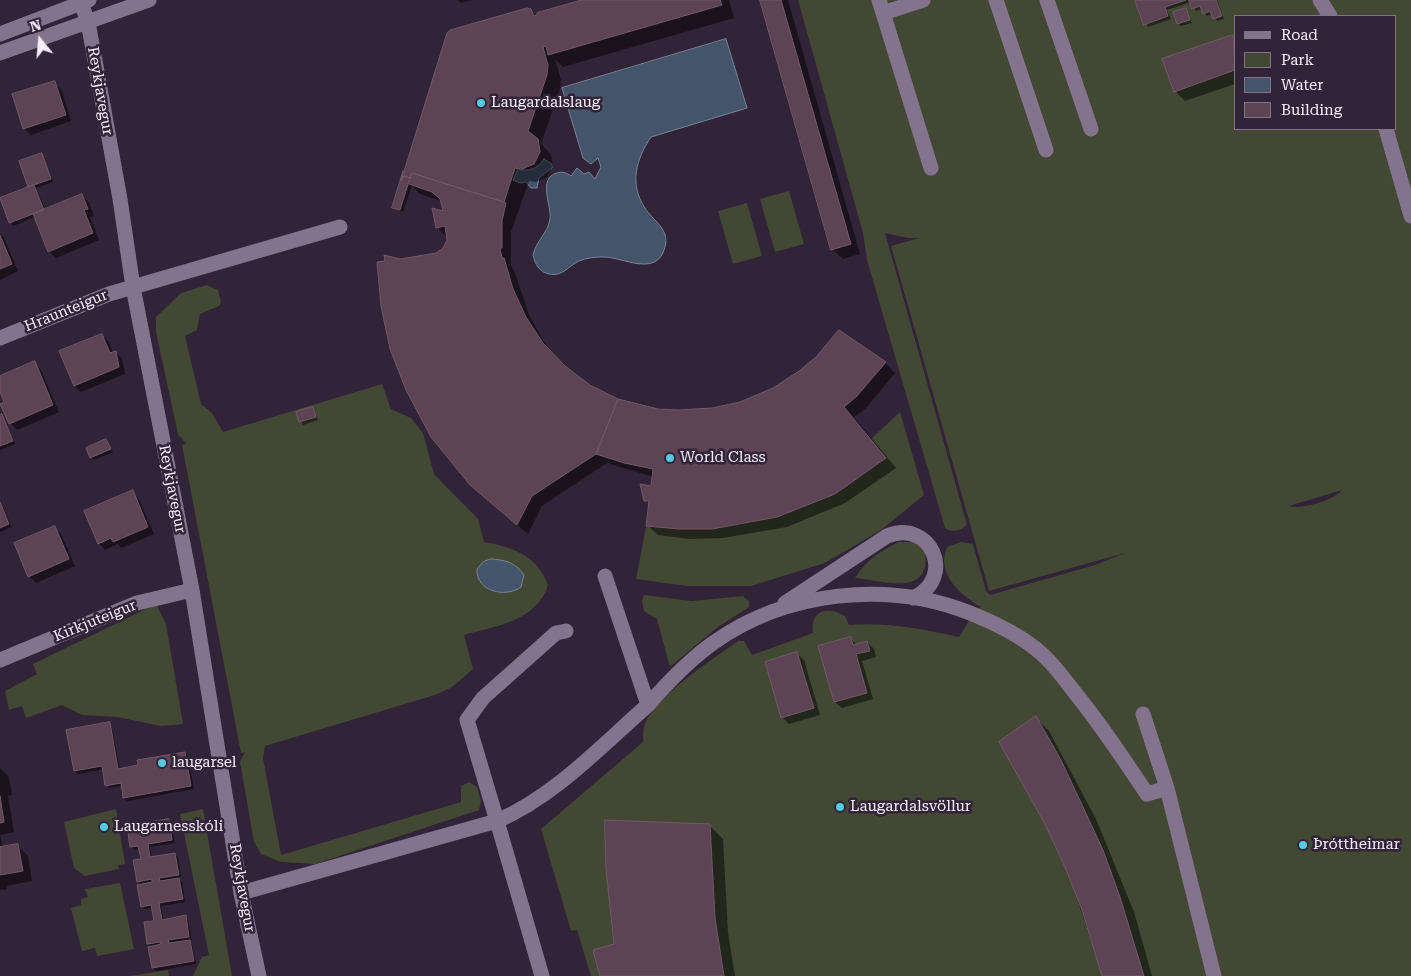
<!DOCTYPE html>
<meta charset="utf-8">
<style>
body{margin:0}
#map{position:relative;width:1411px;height:976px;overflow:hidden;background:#312338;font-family:"Roboto Serif",serif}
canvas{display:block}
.legend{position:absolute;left:1234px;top:15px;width:162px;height:115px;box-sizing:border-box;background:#312338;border:1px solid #807486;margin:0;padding:6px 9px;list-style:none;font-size:15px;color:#f7eefc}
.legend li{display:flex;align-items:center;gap:10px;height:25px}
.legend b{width:25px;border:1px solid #807486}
.north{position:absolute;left:15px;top:15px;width:50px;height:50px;-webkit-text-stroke:4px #312338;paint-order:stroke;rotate:343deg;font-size:14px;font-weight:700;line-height:20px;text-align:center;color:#f7eefc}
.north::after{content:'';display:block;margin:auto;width:18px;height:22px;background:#f7eefc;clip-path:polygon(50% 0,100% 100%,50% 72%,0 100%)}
</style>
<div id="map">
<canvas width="1411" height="976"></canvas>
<ul class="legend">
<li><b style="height:6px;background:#84738c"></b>Road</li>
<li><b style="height:14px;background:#424833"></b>Park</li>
<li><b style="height:14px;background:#44556b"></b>Water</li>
<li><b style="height:14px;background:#5c4455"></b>Building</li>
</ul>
<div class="north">N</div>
</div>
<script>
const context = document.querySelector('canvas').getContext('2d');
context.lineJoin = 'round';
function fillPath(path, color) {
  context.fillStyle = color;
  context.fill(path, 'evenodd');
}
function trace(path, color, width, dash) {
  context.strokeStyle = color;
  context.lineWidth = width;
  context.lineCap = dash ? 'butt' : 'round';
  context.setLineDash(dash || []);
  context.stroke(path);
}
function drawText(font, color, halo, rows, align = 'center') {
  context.font = font + ' "Roboto Serif",serif';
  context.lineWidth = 5;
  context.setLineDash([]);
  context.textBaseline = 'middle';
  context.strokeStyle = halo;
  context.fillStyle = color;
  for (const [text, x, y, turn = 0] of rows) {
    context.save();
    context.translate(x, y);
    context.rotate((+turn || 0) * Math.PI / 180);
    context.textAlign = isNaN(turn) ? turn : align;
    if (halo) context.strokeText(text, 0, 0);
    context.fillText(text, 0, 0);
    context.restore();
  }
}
const green = new Path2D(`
 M798,0H1411V976H591L577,930L571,931L541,829L643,742C643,736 643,728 645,723C661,692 710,661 738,641H744L752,655L813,633C810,610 828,606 845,616L849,625C885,622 924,629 959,637L976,609L981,607C960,595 936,574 947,547L961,542L973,544L986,591L990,595L1095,565L1125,553L989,591L891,246L919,238H908L885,233L967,525C960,531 953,533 945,528L867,260L863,233ZM1235,16H1395V129H1235ZM1342,490C1334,500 1302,510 1289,506Z
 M789,191L804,244L775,252L760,199Z
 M747,203L762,256L733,264L718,211Z
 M207,285L218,290L221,302L219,306L200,314L197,330L185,336L201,404L212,413L223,432L382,384L391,409L411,418L423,433L434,474L478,519L484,542C513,547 538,556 548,585C537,621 496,626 464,635L473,669L452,687L435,695L265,746L263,758L281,855L461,802V786L469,782L477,787L481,801L479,810L315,864L281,862L261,854L254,842L240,762L245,752L241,753L182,445L186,444L178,434L156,332V317L181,293Z
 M900,412L924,495L881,530L825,563L751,586H687L636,579L646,526C739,536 812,515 886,458L871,439Z
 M898,542H915L925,550C932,598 885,581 855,578C866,560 880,552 898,542Z
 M644,595L691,601L743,596L749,601V607L718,627L671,666L669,664L657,619L644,611L642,601Z
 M156,604L166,624L183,724L161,726L118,717L82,715L62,705L26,718L22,706L9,710L5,691L37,674L33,664Z
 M116,809L125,864L118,865L119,869L85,876L74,868L64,822Z
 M203,809L232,976H193L202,957L209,955L180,814Z
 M120,883L134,949L97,956L95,948L82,951L71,908L81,905V899L88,897L85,889Z
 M168,970L169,976H129Z`);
const water = new Path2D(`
 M726,39L747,108L651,137C636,159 629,184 645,208C653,221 670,229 665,247C657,279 622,256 602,257C594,257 586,258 579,261C568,266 563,277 549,274C539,272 535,264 533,255C536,241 548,233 550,219C552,206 537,178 557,173C562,171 567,173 571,176L577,168L584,174L589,172L595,179L601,167L598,158L591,164L583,158L562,88Z
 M544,159L552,164V168L539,178L537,188H531L526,182L520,183L513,180L518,169C529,172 537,169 544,159Z
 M491,559C505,560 515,562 524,575L521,587C506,598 476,592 477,569L483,562Z`);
const shadow = new Path2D(`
 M458,0H472L461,3Z
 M587,0H729L734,18L563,67L555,59L561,80L560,89L541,144L551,154L553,166L547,177L536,182L529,181L511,232V266L514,270L529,315L544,342L560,363L576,377L607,395L637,406L678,412L720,408L757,397L803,370L840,332L885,363L895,373L867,407L854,417L896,468L845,503L787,527L723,538L690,539L658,535L647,525L650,504L645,500L652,487L654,477L607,463L542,506L528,534L482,495L400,261L433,255L446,246L448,238L437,227L444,213L441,201L420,194L412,185L403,212L394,207L401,182L530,10L537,17Z
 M761,0H788L860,254L843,259L832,249Z
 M1137,0H1217L1224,19L1217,21L1213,14L1207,16L1202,9L1196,11L1191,2L1167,10L1171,19L1148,27Z
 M1185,9L1192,23L1181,26L1178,23Z
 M1232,36L1235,39V84L1185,101L1175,91Z
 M54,82L61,89L71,121L31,135L24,128Z
 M41,155L53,182L36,188L46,210L82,196L89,202L94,216L90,217L99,240L56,258L49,251L35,217L13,226L1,199L30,188L21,162Z
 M0,233L4,238L18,271L0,280Z
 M102,335L109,342L113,353L116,352L122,359L125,374L81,392L75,386Z
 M35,363L41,370L59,412L17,430L10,423L6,403L0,388V378Z
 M313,408L318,420L303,425L297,413Z
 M0,416L4,419L15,444L0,450Z
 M106,440L113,452L94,460L91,457Z
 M132,492L139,499L154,534L121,548L118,544L105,550L99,543Z
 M0,501L12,527L0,532Z
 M54,527L61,534L75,566L36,583L29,576Z
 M850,638L857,645L867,642L874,649L876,657L862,661L873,699L842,708L835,702Z
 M797,654L804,660L820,715L789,724L782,717Z
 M1036,718L1049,731L1096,819L1134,912L1152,976H1103L1066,866Z
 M109,724L112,727L120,770L185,753L188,756L194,789L127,801L124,798L122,786L110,788L106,785L104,769L78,774L75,771Z
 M0,768L9,777L12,795L8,796L14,832L0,835L3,848L18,846L28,856L32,881L6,886L7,889L0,890Z
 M168,820L171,823L175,843L150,847L152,858L174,854L178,857L181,877L178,878L182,882L185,902L161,906L164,921L185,917L188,920L192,940H189L192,944L196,964L156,971L153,968L152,947L149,943L155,922L152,908L145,909L142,906V885L138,881L142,860L140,849L135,850L132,847L128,827Z
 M709,825L723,839L728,933L735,976H601L615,945Z`);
const building = new Path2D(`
 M582,0H720L722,5L548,55L546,46L543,47L548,65L547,75L528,131L538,139L540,152L534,164L522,169L515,168L504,202L412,173L410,178L404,176L401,181L447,33L450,30L527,8L531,9L534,16L537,15V13Z
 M760,0H781L851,244L831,250Z
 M1135,0H1186L1165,7L1168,16L1144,25Z
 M1189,0H1216L1222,16L1213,19L1210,11L1203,14L1200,6L1192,9Z
 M1186,8L1190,20L1177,24L1173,12Z
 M1233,35L1235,70L1174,92L1162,59Z
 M55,81L66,115L23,129L12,94Z
 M42,153L51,179L28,187L19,161Z
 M403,171L401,181L404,176L410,178L400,210L392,208Z
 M412,173L506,203L502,221V248H500L502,258H504L513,289L526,317L543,343L565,366L590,385L618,399L596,454L532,496L517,525L470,485L431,437L406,390L390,349L381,306L377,262L385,261L384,255L400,259L436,253L443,248L447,240L445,226L436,228L432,208L443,211L440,199L432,192L409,184Z
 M34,185L44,210L9,223L0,198Z
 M82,194L88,209L84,210L93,233L48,252L33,214Z
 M0,235L12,264L0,269Z
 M839,330L886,362L857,396L844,407L886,458L835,494L777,517L712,529H679L646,526L649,501H644L640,484L651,486L653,469L624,463L596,454L618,399L658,409L678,410L712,408L740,402L773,388L799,371L816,357Z
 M102,334L110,353L116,351L119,367L74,386L59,351Z
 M35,361L53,405L9,424L0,404L4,402L0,392V376Z
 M313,407L316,417L299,422L296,412Z
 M2,414L13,441L0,446V415Z
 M106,439L111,449L90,458L86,448Z
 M133,490L148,527L113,542L111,538L98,544L84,511Z
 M0,502L9,524L0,528Z
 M55,526L69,559L28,577L14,543Z
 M851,637L853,645L867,641L870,651L856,654L867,693L834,702L818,646Z
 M797,652L814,708L781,718L765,662Z
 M1036,716L1061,760L1103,850L1120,897L1144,976H1102L1082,910L1065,867L1045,824L999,742Z
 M110,722L118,769L138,765L137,760L185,752L191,786L123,798L121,783L105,786L102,766L74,771L66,730Z
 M0,796L4,822L0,823Z
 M169,819L172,840L148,844L150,857L175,853L179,875L159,878L160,881L179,878L183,899L159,903L162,920L186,915L189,937L168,940L169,943L190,940L194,961L152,968L148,947L161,944L160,942L147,944L144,922L154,921L151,905L141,907L137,885L152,882V879L137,882L133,860L141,859L138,846L130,847L127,826Z
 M605,820L710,824L715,918L724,976H600L593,950L614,944L606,869Z
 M18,844L23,871L0,875V847Z`);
const minor = new Path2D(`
 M879,0L931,168
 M996,0L1046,150
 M1047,0L1091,129
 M1320,0L1330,16
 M81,3L88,22L120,199L133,287L192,590L241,893L259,976
 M883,13L923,0
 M0,34L89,0
 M0,53L149,0
 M1386,129L1411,216
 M0,338L109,294L340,227
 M785,603L887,536C931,518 957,578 913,598
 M566,631L556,633L483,698L467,720L497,821C555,796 601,746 648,705L605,576
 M0,660L137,603L192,590
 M648,705C668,682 688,661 713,643C786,591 888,580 970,613C995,623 1022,636 1042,654C1053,664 1063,677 1072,689C1099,722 1123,758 1147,794L1167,788
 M1143,714L1167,788L1214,976
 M241,893L497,821L542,976`);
const markers = [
 [481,103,5,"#54cade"],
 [670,458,5,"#54cade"],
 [162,763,5,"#54cade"],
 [840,807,5,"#54cade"],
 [104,827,5,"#54cade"],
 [1303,845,5,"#54cade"]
];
const streetNames = [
 ["Reykjavegur",100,91,80],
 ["Hraunteigur",66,311,-22],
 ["Reykjavegur",172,489,79],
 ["Kirkjuteigur",95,621,-22],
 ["Reykjavegur",242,888,80]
];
const poiNames = [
 ["Laugardalslaug",491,103],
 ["World Class",680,458],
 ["laugarsel",172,763],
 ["Laugardalsvöllur",850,807],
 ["Laugarnesskóli",114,827],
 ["Þróttheimar",1313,845]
];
fillPath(green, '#424833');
fillPath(water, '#44556b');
trace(water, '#7a8396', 1);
fillPath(shadow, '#0007');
fillPath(building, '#5c4455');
trace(building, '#715869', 1);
trace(minor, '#84738c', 15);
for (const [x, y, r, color] of markers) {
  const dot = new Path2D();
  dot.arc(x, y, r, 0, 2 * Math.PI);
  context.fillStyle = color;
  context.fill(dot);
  trace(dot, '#312338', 2);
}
drawText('15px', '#f7eefc', '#312338', streetNames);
drawText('15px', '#f7eefc', '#312338', poiNames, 'left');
</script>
